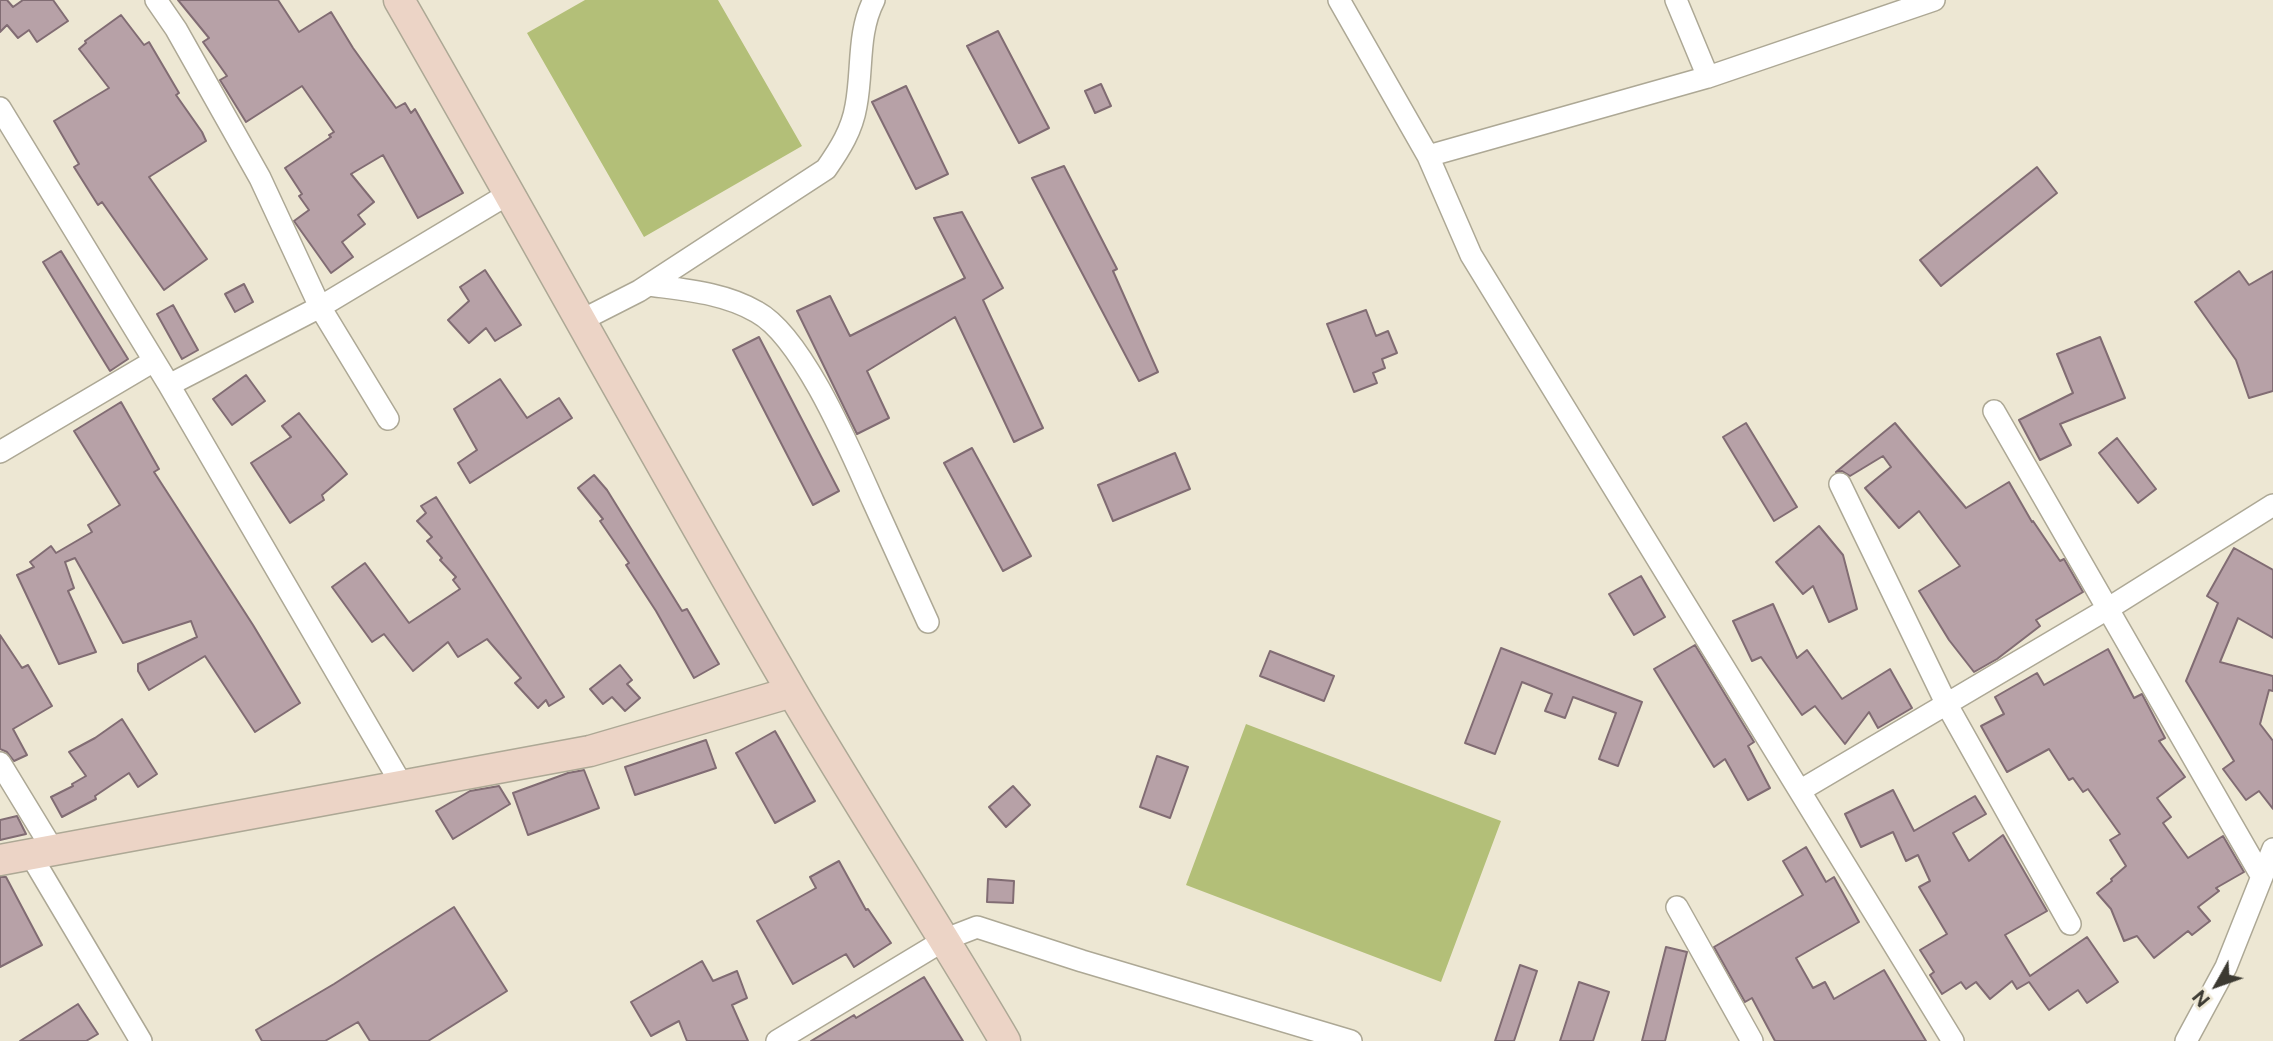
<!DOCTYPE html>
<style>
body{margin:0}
#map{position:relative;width:2273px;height:1041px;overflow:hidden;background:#ede7d3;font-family:"Public Sans",sans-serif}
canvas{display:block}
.north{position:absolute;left:2182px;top:950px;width:70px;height:70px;-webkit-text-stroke:5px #ede7d3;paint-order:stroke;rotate:230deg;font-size:19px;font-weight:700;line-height:28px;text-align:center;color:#3c3a32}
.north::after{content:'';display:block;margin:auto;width:24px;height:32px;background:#3c3a32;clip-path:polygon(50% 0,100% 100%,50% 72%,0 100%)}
</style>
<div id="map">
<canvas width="2273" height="1041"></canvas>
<div class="north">N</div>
</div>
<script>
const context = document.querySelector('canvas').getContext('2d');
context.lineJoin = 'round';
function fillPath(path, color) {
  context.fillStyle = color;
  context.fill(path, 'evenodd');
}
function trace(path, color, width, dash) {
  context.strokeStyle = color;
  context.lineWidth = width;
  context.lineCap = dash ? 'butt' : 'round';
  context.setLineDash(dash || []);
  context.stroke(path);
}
const green = new Path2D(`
 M585,0H718L802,146L644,237L527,33Z
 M1246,724L1501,821L1441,982L1186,885Z`);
const building = new Path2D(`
 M0,0H7L13,7L23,0H53L68,21L37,42L29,30L18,38L7,25L0,32Z
 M178,0H278L299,32L331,12L353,48L396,108L405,103L411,113L415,109L463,193L418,218L383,155L351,174L374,202L358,215L365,224L342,242L353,257L331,273L294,221L309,210L299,196L302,194L285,168L331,137L329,135L334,132L302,86L246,122L220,80L227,76L203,42L209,38Z
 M121,15L144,45L149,42L179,93L176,95L202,132L206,141L149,177L207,259L164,290L102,202L98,205L74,167L79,164L54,121L109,88L79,49L86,43L85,41Z
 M998,31L1049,128L1019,143L967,46Z
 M1101,84L1111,106L1095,113L1085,91Z
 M906,86L948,174L916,189L872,102Z
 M1064,166L1117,269L1113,271L1158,372L1139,381L1032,178Z
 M2037,167L2057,193L1941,286L1920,260Z
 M962,212L1003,288L983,300L1043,428L1014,442L955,317L867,371L889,418L857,434L797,311L830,296L850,336L965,278L934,218Z
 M61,251L128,359L110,371L43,262Z
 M485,270L521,325L495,341L486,328L469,343L448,320L469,301L460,287Z
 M2239,271L2249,285L2273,271V391L2249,398L2236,360L2195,302Z
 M244,284L253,302L235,312L225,294Z
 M173,305L198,350L182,359L157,314Z
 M1366,310L1376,336L1388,331L1397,353L1382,359L1385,368L1373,373L1377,383L1354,392L1327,324Z
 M759,337L839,491L813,505L733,350Z
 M2100,337L2125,398L2060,424L2071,445L2040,460L2019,420L2073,393L2057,354Z
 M246,375L265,401L232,425L213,399Z
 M500,379L527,418L559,398L572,418L470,483L458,463L477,450L454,409Z
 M121,402L159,469L154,472L253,625L300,703L255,732L205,656L149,690L138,671V664L197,637L191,621L123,643L75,558L65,562L74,588L68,591L96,652L59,664L17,575L34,567L30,562L51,546L56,553L92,532L88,525L120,505L74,431Z
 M299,413L347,474L322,495L324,500L290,523L251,463L291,437L282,426Z
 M1746,423L1797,507L1774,521L1723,437Z
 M1895,423L1966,508L2009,482L2032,522L2033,521L2060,561L2064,559L2083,592L2036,620L2040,626L1997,659L1974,672L1949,640L1919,591L1960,566L1919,511L1899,528L1865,488L1891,467L1883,456L1850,476L1842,471L1836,472Z
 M2117,438L2156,489L2138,503L2099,453Z
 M972,448L1031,556L1003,571L944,463Z
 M1175,453L1190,489L1113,521L1098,485Z
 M594,475L607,490L682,611L687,609L719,664L694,678L656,611L626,565L629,563L600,521L603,519L578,488Z
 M436,497L564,697L549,706L546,700L538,708L515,683L521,678L487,639L458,657L448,642L413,671L384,634L372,642L332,587L365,563L409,623L460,589L453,580L456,577L440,560L442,558L427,541L432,537L417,521L426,513L421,506Z
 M1819,526L1843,555L1857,609L1829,622L1813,586L1803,594L1776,562Z
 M2234,548L2273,570V638L2238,618L2220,662L2273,676V691L2269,690L2260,724L2273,741V809L2259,791L2246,800L2223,769L2234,761L2186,681L2218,603L2207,596Z
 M1641,576L1665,617L1634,635L1609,594Z
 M1773,604L1797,658L1807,650L1842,699L1890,669L1912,708L1878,728L1869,712L1845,744L1815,706L1802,715L1761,657L1752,661L1733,621Z
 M0,635L22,668L28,665L52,706L13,729L27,755L14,761L7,752L0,749Z
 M1695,645L1754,742L1748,746L1770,788L1748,800L1725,759L1714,767L1654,669Z
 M1501,648L1642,702L1618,766L1599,759L1616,713L1573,697L1565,718L1545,711L1552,694L1522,682L1495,754L1465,743Z
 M2108,649L2134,698L2142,694L2165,738L2159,741L2185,777L2157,798L2171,817L2163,823L2188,858L2223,836L2244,872L2216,888L2219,891L2198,907L2210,921L2192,935L2188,931L2154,958L2137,936L2124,941L2111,909L2097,893L2112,881L2111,879L2126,866L2110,840L2120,834L2088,789L2083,792L2073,778L2069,780L2049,749L2007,772L1981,726L2004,714L1995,697L2037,673L2044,685Z
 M1270,651L1334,676L1324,701L1260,676Z
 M620,665L632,680L627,684L640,698L625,711L612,697L603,704L590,689Z
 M122,719L157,774L138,787L129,773L95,796L96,799L62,817L51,797L73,786L72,784L86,776L69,752L95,738Z
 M775,731L815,801L775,823L736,753Z
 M706,740L716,768L635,795L625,767Z
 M1157,756L1188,767L1170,818L1140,807Z
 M584,770L599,808L528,835L513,793L568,773Z
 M499,786L510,804L453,839L436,811L470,791Z
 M1013,786L1030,805L1006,827L989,807Z
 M1893,790L1914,831L1975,796L1986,814L1953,833L1969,861L2003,835L2047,911L2005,935L2030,976L2087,937L2118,982L2087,1003L2078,990L2049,1010L2029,982L2017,989L2012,981L1990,999L1976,982L1966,989L1961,982L1942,994L1930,975L1934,972L1920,950L1947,934L1919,887L1930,881L1918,855L1906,861L1893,832L1861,847L1845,814Z
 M17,816L26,834L0,840V820Z
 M1806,847L1826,882L1834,877L1859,922L1796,958L1813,988L1825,982L1834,999L1884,970L1926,1041H1775L1752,998L1745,1002L1714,947L1803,895L1783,861Z
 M839,861L866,910L868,909L891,943L854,967L846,954L793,984L757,921L816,888L810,877Z
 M0,877H6L42,945L0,967Z
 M988,879L1014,881L1013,903L987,902Z
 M454,907L507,991L428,1041H370L358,1022L325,1041H262L256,1030L334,984Z
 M1666,947L1687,952L1665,1041H1642Z
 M702,961L713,981L737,971L747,998L732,1005L748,1041H687L679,1021L651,1036L631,1002Z
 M1520,965L1537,971L1514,1041H1495Z
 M924,977L963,1041H811L854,1015L856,1018Z
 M1579,982L1609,992L1593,1041H1560Z
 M78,1004L98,1034L86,1041H20Z`);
const street = new Path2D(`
 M156,0L176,29L260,178L320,307L388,419
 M1339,0L1428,156L1471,255L1953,1041
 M1676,0L1708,77
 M0,108L169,385L402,785
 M1428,156L1708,77L1934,0
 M649,285C686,290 725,293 757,312C803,337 851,452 873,501C891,541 910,582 928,622
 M582,320L639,291L826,169C840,149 852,130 856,106C863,70 857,33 874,0
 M169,385L320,307L510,193
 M1994,411L2262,877
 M0,452L154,361
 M1840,484L1947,705L2070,924
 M0,763L53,850
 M1801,790L2109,608L2273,505
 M30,854L141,1041
 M1677,907L1752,1041
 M777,1041L946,939L977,927L1082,961L1351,1041
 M2186,1041L2226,967L2273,849`);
const secondary = new Path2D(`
 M399,0C531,229 657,461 791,690C860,808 936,923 1005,1041
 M0,860L590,751L792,692`);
fillPath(green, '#b3bf78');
fillPath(building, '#b7a1a7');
trace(building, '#816c73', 2);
trace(street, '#ada895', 24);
trace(secondary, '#ada895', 33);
trace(street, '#fff', 21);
trace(secondary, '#ecd4c6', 30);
</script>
